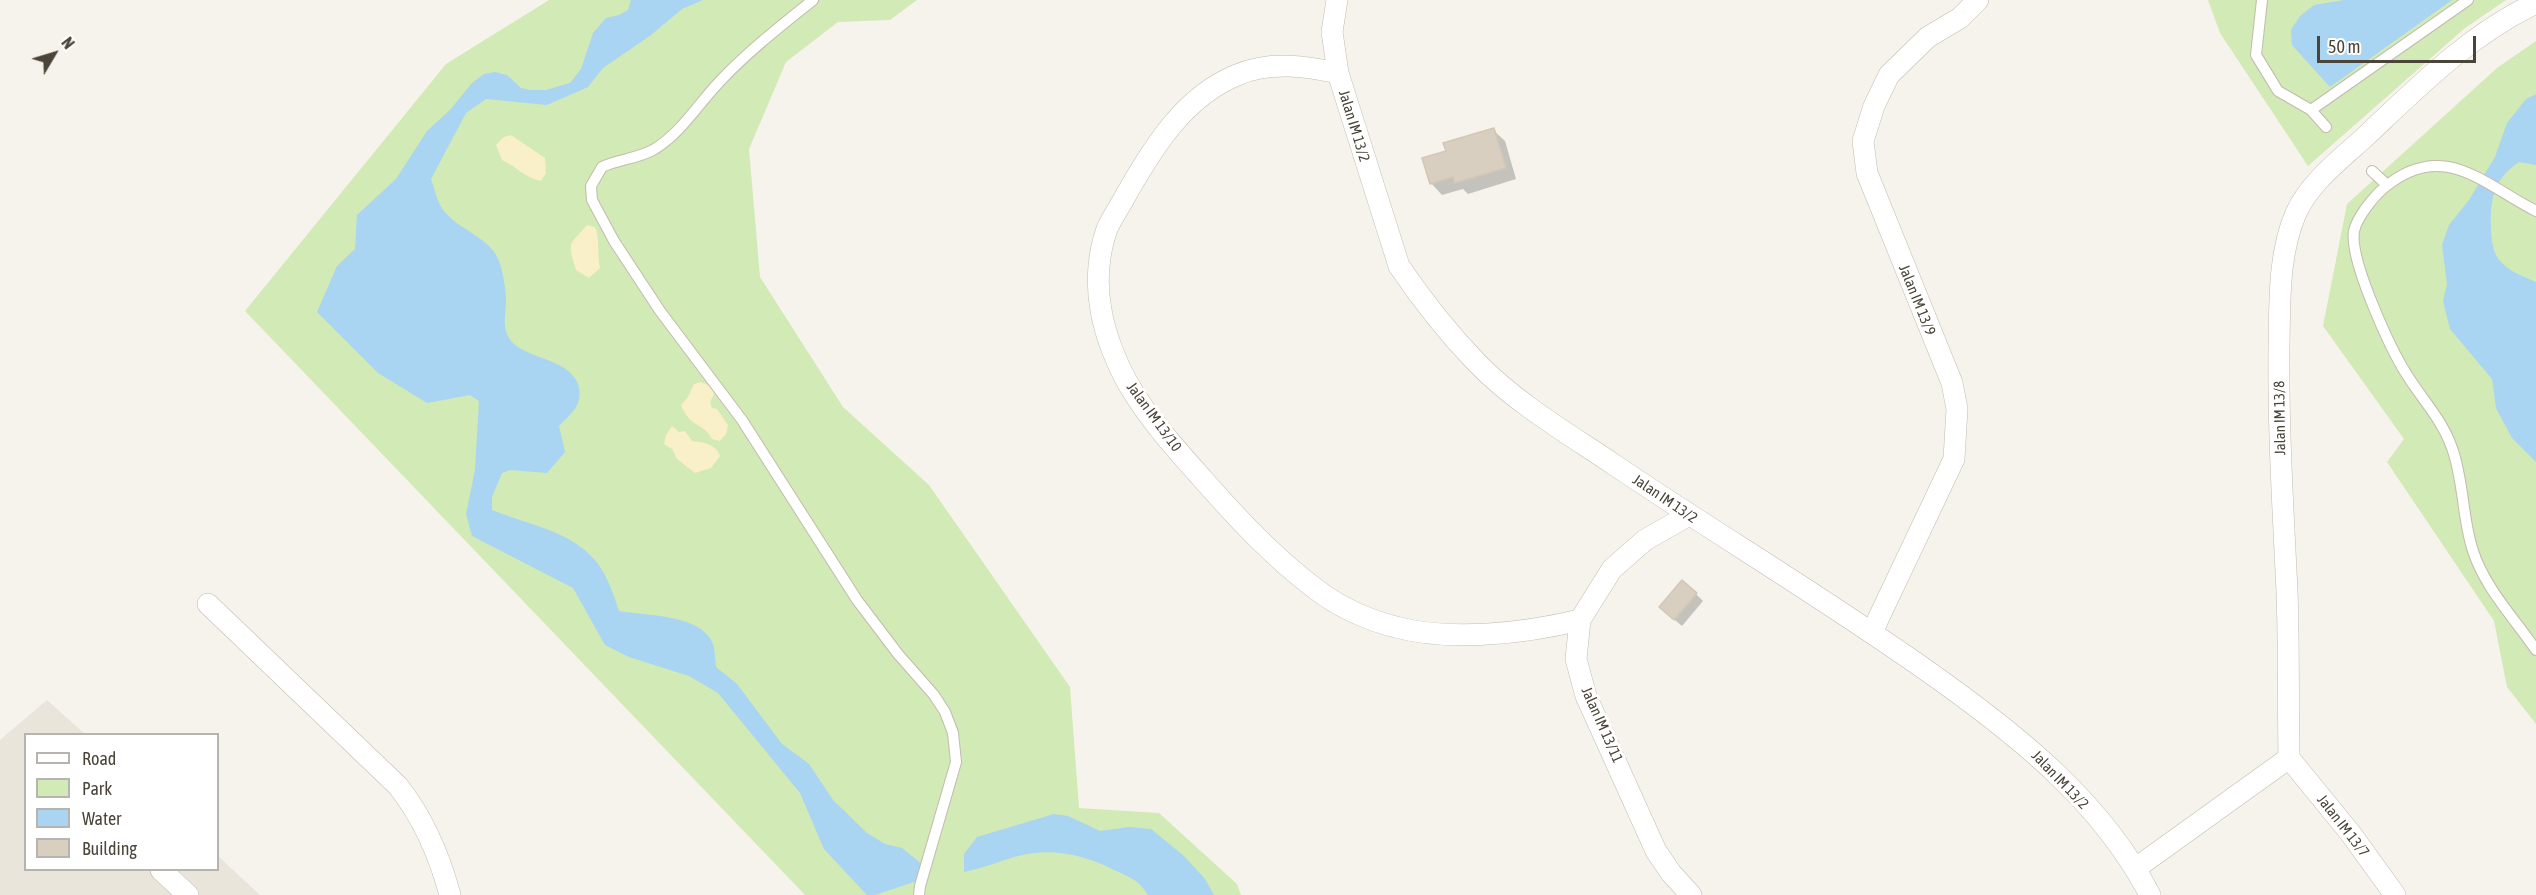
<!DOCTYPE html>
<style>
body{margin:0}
#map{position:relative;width:2536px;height:895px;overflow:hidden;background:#f6f3ec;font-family:"Asap Condensed",sans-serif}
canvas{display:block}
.legend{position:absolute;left:24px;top:733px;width:195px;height:138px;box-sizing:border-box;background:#fff;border:2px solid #b7b4b0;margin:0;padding:8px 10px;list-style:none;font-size:18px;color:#4b4439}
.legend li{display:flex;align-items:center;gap:12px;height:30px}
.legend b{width:30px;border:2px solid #b7b4b0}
.north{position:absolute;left:24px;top:24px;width:60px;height:60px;-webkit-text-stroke:4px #fff;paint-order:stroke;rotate:52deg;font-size:16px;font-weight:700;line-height:24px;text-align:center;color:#4b4439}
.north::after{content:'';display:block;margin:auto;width:21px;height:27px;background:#4b4439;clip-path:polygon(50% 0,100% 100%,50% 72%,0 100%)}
.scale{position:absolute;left:2317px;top:36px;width:159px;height:27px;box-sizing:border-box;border:3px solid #4b4439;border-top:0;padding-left:8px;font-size:18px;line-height:21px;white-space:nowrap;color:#4b4439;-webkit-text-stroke:4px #fff;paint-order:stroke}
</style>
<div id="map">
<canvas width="2536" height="895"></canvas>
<ul class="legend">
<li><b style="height:8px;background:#fff"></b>Road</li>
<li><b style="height:16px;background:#d2eab5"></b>Park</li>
<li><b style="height:16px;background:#a9d4f2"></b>Water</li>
<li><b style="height:16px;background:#d8cfc1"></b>Building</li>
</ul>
<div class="north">N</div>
<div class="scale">50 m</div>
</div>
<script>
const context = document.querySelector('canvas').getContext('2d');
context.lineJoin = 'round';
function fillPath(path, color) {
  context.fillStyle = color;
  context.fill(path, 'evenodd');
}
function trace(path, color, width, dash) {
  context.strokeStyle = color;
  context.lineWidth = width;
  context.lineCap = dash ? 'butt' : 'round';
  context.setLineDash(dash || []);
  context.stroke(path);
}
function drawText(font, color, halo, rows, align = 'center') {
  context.font = font + ' "Asap Condensed",sans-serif';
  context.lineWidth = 6;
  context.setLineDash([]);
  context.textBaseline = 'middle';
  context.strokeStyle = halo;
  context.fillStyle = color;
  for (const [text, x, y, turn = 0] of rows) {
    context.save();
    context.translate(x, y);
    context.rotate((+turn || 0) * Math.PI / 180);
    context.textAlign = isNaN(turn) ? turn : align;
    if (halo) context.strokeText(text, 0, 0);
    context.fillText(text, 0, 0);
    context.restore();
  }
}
const residential = new Path2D(`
 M47,700L85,734H26V870H218V856L260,895H0V740Z`);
const green = new Path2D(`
 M549,0H917L890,20L838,22L786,62L749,149L760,277L843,407L929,485L1070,687L1079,808L1159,813L1237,884L1241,895H805L245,311L446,64Z
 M2208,0H2506L2465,28L2308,166L2220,33Z
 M2536,41V724L2507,687L2494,621L2387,462L2404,439L2323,326L2347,204L2497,68Z`);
const sand = new Path2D(`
 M511,135L545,158L546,173L541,181C525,178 516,166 502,160L496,145L504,137Z
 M587,225L595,227C600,237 597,255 600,268L589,278L576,270C567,240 569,246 587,225Z
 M701,382L712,387L714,394L710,402L712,408L717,409L728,425L726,434L720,441L712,439C703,422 690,428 681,405L688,397L694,384Z
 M672,426L679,432L685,431L692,441C703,442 716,444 720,456L711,468L695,473L677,459L672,449L664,444L666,435Z`);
const water = new Path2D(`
 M631,0H703L682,9L651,35L603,68L588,87L547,105L486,99L466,113L431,179C434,187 436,197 440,205C453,229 489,235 499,261C503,271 505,286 506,297C507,313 499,330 514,344C530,359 568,359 578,384C584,404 572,413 559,426L565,452L547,473L510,470L502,473L492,497V510C529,525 573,531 598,564C608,577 614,596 619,611C647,616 702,614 713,644C715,650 715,660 716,667L737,684L782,744L809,764L833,800L867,833L885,844L902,848L923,865L920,880L875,895H867L824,849L800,793L718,693L689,676L629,657L605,645L573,588L472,536L466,514L475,470L479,401L470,395L427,403L378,373L317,312L337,266L355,249L357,215L396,179L427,131L450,110L472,83L484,74L495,72L507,75L521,88L530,90H546L570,83L581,69L593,33L606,18L619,15L628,10Z
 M2344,0H2452L2330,87L2292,45L2291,30L2300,16L2314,5Z
 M2536,94V165L2519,162C2492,180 2490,201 2491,231C2492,243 2493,255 2503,264C2512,273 2525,277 2536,282V462L2512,438L2496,408L2492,379L2450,329L2443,301L2447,284L2442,245L2449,225L2469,200L2495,157L2507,123L2526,99Z
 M1054,814L1068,816L1100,831L1129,827L1151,829L1184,856L1205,879L1214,895H1148C1138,879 1129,877 1112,869C1084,855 1053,848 1022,855C1002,860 984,868 964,872V854L977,837Z`);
const shadow = new Path2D(`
 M1493,130L1505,141L1516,179L1468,194L1463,189L1442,195L1431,183L1448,152Z
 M1696,594L1703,601L1682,626L1669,615Z`);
const building = new Path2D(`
 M1494,128L1506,168L1455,183L1453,177L1430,184L1422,158L1446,151L1443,143Z
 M1682,580L1697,593L1674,620L1659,607Z`);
const lane = new Path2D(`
 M813,0C782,25 751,49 723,78C700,101 681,134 653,150C636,159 619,159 602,167L591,186L592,200L614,241L660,311L742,420L857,600L898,654L934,695L945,712L953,733L956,762L920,886L919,895
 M2262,0L2256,55L2278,91L2311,110L2468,0
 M2311,110L2326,127
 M2372,171L2387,185
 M2536,211C2483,184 2443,139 2385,187C2374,196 2357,217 2354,231C2349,260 2391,350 2407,375C2422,399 2443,421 2452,448C2464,481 2462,518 2473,551C2485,588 2514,618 2536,650`);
const street = new Path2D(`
 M1337,0L1332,32L1338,73L1399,266C1422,300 1449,334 1477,363C1516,403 1567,433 1613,464C1721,537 1834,604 1940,680C2021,738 2103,804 2150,895
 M1338,73C1305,66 1270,61 1237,75C1185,96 1154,146 1127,193C1121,205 1112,217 1107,229C1098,254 1096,284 1101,310C1105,335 1117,365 1130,387C1149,419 1175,448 1200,476C1236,517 1273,557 1317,590C1339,607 1370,621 1396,627C1451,642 1526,633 1580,620
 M1689,515L1645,540L1612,569L1580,620L1576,659L1586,696L1656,851L1671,873L1691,895
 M208,604L398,786C424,819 439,854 450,895
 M1872,632L1954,459L1957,409L1952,383L1867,173L1863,141L1874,106L1889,75L1928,37L1960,18L1978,0
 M2289,758L2351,834L2395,895
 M2136,868L2289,758C2288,702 2289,646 2287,591C2283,509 2278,428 2279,346C2280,303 2278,254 2296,213C2310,182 2341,159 2366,136C2418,87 2470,34 2536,3
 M161,870L188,895`);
const streetNames = [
 ["Jalan IM 13/2",1354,126,73],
 ["Jalan IM 13/9",1917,300,68],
 ["Jalan IM 13/10",1154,417,54],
 ["Jalan IM 13/8",2280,418,-91],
 ["Jalan IM 13/2",1665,499,34],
 ["Jalan IM 13/11",1602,725,66],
 ["Jalan IM 13/2",2060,780,46],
 ["Jalan IM 13/7",2343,826,52]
];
fillPath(residential, '#eae5da');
fillPath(green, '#d2eab5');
fillPath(sand, '#f9efc9');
fillPath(water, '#a9d4f2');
fillPath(shadow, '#0003');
fillPath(building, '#d8cfc1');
trace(building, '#d3c7b4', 1.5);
trace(lane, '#c2bbae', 12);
trace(street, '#c2bbae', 22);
trace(lane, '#fff', 10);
trace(street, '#fff', 21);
drawText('15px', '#4b4439', '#fff', streetNames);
</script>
